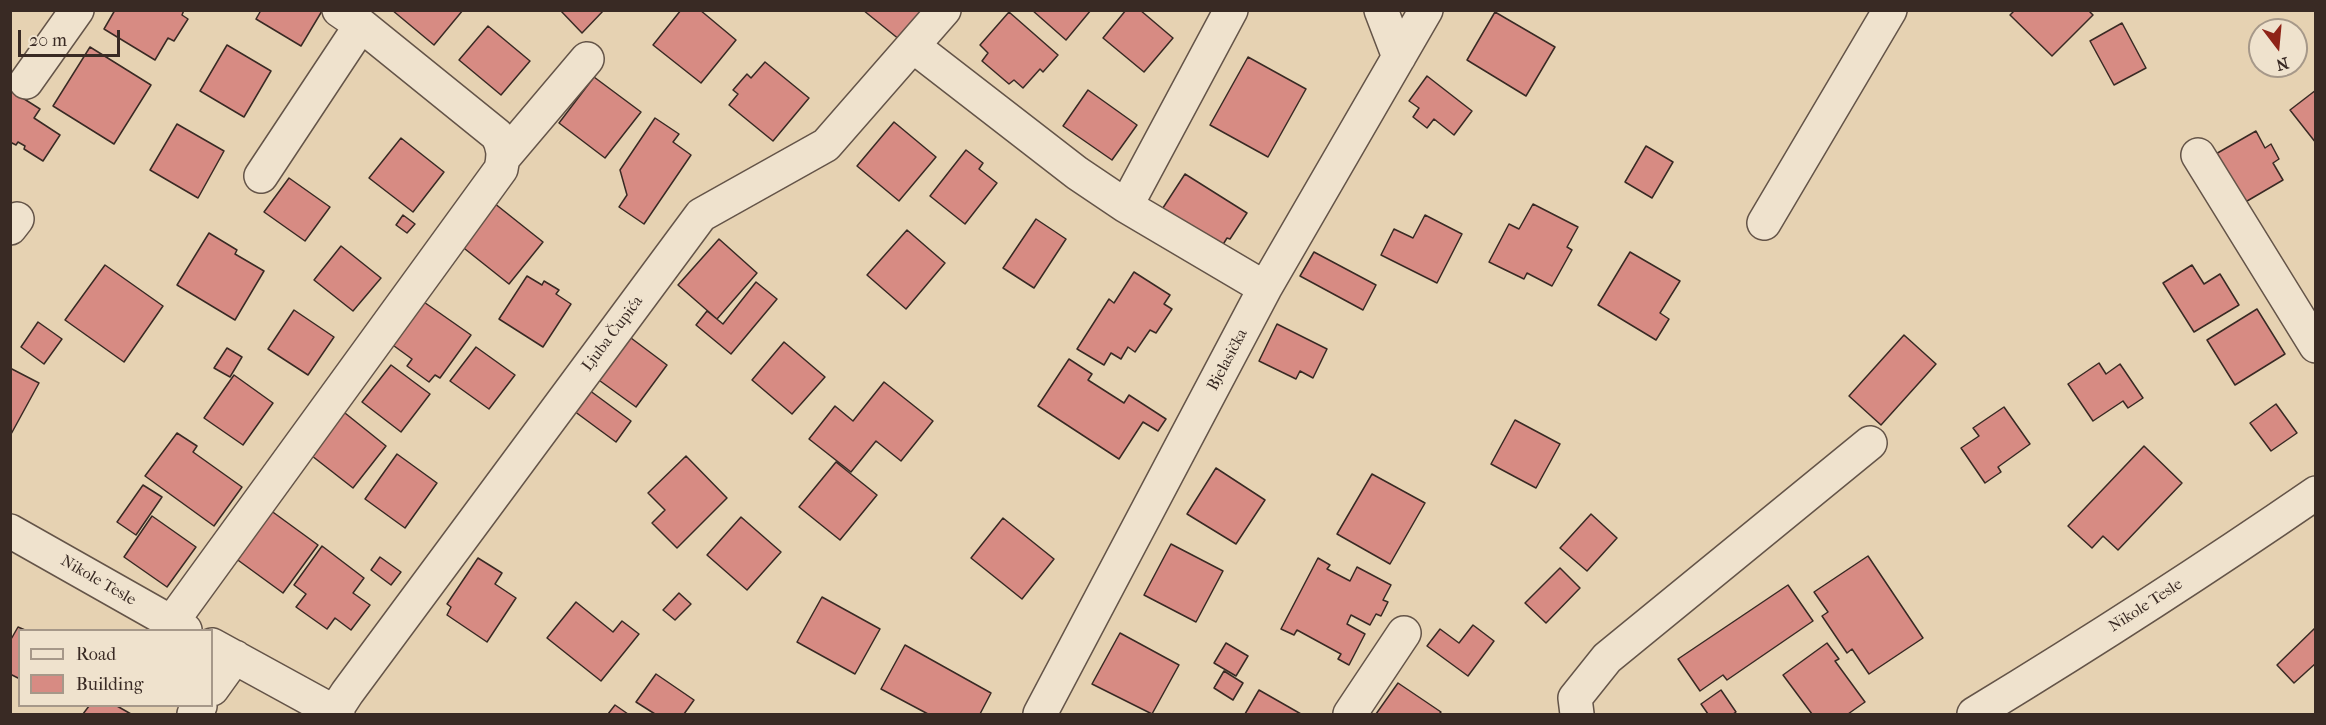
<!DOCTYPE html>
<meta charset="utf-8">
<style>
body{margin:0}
#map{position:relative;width:2326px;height:725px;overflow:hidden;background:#e6d2b2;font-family:"IM FELL French Canon",serif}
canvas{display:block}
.frame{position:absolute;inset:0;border:12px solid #392a24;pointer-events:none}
.legend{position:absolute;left:18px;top:629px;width:195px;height:78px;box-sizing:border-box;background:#efe2cd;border:2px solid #a69889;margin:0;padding:8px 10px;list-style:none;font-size:18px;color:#392a24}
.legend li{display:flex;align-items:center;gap:12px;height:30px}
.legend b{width:30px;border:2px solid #a69889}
.north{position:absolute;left:2248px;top:18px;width:60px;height:60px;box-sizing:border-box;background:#efe2cd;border:2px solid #a69889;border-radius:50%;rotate:164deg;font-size:16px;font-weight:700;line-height:24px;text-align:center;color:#392a24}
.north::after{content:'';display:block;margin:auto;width:21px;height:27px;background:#8f2418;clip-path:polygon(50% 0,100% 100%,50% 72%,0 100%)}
.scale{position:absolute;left:18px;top:30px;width:102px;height:27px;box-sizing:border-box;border:3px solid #392a24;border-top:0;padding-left:8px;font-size:18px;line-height:21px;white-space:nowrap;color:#392a24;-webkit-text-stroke:4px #efe2cd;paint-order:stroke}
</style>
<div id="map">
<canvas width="2326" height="725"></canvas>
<div class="frame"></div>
<ul class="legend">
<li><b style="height:8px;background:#efe2cd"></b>Road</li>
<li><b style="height:16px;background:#d78b83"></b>Building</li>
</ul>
<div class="north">N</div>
<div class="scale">20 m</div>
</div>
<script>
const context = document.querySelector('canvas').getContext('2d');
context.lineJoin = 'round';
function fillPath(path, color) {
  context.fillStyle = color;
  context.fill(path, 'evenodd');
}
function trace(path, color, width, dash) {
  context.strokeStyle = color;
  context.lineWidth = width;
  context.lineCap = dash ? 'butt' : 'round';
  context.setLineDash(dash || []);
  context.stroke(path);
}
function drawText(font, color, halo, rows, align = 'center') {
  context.font = font + ' "IM FELL French Canon",serif';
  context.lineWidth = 4.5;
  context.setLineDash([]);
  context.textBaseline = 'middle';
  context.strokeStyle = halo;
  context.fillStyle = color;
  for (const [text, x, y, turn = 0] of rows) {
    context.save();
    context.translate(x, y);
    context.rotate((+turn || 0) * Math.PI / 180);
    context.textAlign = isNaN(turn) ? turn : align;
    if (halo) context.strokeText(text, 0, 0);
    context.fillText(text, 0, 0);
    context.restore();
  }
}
const building = new Path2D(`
 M115,10H184L182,15L188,19L174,41L168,38L155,60L104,29Z
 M257,10H321L322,11L301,46L256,19L260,12Z
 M392,10H463L434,45Z
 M560,10H604L582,33Z
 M681,10H700L736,40L701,83L653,45Z
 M863,10H923L900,40Z
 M1032,10H1091L1066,40Z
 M1126,10H1140L1173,38L1144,72L1103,38Z
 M2015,10H2088L2093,15L2052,56L2010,15Z
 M1009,12L1058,55L1043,72L1040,69L1023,88L1014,80L1009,84L982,61L988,53L980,45Z
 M1495,12L1555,47L1526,96L1467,60Z
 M2122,23L2146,68L2114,85L2090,41Z
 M488,26L530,61L501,95L459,60Z
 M227,45L271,71L244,117L200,91Z
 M90,47L151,85L114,144L53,106Z
 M1248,57L1306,89L1268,157L1210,125Z
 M765,62L809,98L773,141L729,105L738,94L733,90L747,74L751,78Z
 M1427,76L1472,111L1454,135L1434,119L1427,128L1413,117L1419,108L1409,101Z
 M594,77L641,112L605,158L559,123Z
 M10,90L40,109L34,118L60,135L43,161L24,149L25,146L18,142L16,145L10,142Z
 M1088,90L1137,125L1112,160L1063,126Z
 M2316,90V143L2290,110Z
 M655,118L679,134L673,142L691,155L644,224L619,207L627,195L620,170Z
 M894,122L936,157L899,201L857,166Z
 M177,124L224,151L198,198L150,170Z
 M2256,131L2265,148L2271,144L2279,159L2273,163L2283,180L2242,204L2214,155Z
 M401,138L444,172L413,212L369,178Z
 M1646,146L1673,162L1652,198L1625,182Z
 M966,150L983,163L979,169L997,183L965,224L930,196Z
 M1185,174L1247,213L1230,239L1227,238L1219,251L1159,214Z
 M289,178L330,207L305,241L264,212Z
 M494,203L543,242L509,284L460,245Z
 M1533,204L1578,227L1567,247L1572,250L1552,286L1527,273L1524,279L1489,262L1509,224L1519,229Z
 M403,215L415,224L407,233L396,225Z
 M1425,215L1462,234L1437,283L1381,255L1394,229L1413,238Z
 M1036,219L1066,239L1034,288L1003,268Z
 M907,230L945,263L906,309L867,275Z
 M209,233L237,250L235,254L264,271L235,320L177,285Z
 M719,239L757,273L717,319L678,285Z
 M341,246L381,278L353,311L314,280Z
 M1314,252L1376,285L1363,310L1300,276Z
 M1630,252L1680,281L1660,313L1669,319L1656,340L1598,305Z
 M105,265L163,306L124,362L65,320Z
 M2192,265L2204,284L2220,274L2239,305L2194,332L2163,283Z
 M1134,272L1170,295L1164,304L1172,309L1156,333L1150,330L1135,352L1128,347L1121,359L1111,353L1104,365L1077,349L1109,299L1114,303Z
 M527,276L542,285L544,281L559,290L556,294L571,304L543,347L499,319Z
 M756,282L777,299L731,354L696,325L707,311L723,324Z
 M421,300L471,335L440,378L435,375L429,382L407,366L412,359L390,343Z
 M2257,309L2285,354L2235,385L2207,340Z
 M294,310L334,337L308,375L268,349Z
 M38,322L62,339L44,364L21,347Z
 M1277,324L1327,349L1313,378L1300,371L1296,379L1259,361Z
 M627,335L667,365L636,407L596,378Z
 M1904,335L1936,364L1881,425L1849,396Z
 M784,342L825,377L792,414L752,380Z
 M476,347L515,375L489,409L450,381Z
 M227,348L242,357L230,377L214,368Z
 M1069,359L1092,374L1088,380L1124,403L1129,395L1166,419L1158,431L1143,422L1119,459L1038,406Z
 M2099,363L2106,374L2120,364L2143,398L2128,408L2123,401L2093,421L2068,384Z
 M391,365L430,394L401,432L362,402Z
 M10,368L39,383L10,436Z
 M234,375L273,403L243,445L204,418Z
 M884,382L933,421L901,461L876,441L851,472L809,439L835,406L853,421Z
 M589,390L631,421L616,442L574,411Z
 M2276,404L2297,433L2271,451L2250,423Z
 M2004,407L2030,444L1998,467L2001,472L1985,483L1961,448L1979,436L1973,428Z
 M340,409L386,446L353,488L307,452Z
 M1515,420L1560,444L1536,488L1491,464Z
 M177,433L197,446L193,452L242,487L214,526L145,476Z
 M2144,446L2182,483L2118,550L2103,536L2092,548L2068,526Z
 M397,454L437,483L405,528L365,499Z
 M686,456L727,498L677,548L652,523L665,510L648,493Z
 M836,462L877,495L840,540L799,507Z
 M1216,468L1265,500L1236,544L1187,514Z
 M1372,474L1425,503L1390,564L1337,534Z
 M143,485L162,497L136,535L117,522Z
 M270,510L318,545L283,593L235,558Z
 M1591,514L1617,538L1587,571L1560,548Z
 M152,516L196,547L167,587L124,557Z
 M741,517L781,552L747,590L707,555Z
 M1003,518L1054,559L1022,599L971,558Z
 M1171,544L1223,571L1196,622L1144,595Z
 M322,546L364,578L353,593L370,605L351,630L335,618L327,629L296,607L306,594L294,585Z
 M1868,556L1923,638L1869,674L1852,649L1847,653L1822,616L1828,612L1814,592Z
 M380,557L401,572L391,585L371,570Z
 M478,558L502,573L495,584L516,598L487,642L447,615L451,607L447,604Z
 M1318,558L1330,565L1327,569L1350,581L1357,567L1391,585L1383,600L1388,602L1381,616L1376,614L1370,625L1351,615L1347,624L1365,634L1349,665L1338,659L1341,654L1297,630L1294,635L1281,629Z
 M1560,568L1580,588L1546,623L1525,603Z
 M1788,585L1813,621L1727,680L1723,675L1700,691L1678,659Z
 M679,593L691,604L675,620L663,610Z
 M822,597L880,629L855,674L797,642Z
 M576,602L613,632L622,621L639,634L601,681L547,638Z
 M1473,625L1494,641L1468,676L1427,646L1440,629L1459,643Z
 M18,627L25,630H20V679L10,674V641Z
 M2316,627V663L2294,683L2277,665Z
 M1120,633L1179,665L1152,714L1092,684Z
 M1226,643L1248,656L1236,676L1214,663Z
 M1827,643L1839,659L1835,661L1865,702L1848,714H1812L1783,675Z
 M905,645L991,693L980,714H928L881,689Z
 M1224,671L1243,683L1233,700L1214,688Z
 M656,674L694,700L684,714H655L636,702Z
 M1398,683L1441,712L1439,714H1376Z
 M1259,690L1301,714H1245Z
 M1721,690L1736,712L1733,714H1708L1701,704Z
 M615,705L628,714H608Z
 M89,706H117L131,714H83Z`);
const minor = new Path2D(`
 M1381,10L1399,57
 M913,46L1077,173L1126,206L1265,288
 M26,82L77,10
 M2198,155L2316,346
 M504,157L587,59
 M261,176L361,25
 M1126,206L1231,10
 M1764,223L1890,10
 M10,228L17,219
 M10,531L185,630
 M171,623L501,169C504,156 504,147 497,135L361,25L339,10
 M212,645L338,714
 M212,689L235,657
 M334,713L347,693L701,215L826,145L944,10
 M194,714L200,706
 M1040,714L1265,288L1426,10
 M1350,714L1404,633
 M1577,714L1575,698L1607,658L1870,443
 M1974,714C2089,644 2204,570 2316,493`);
const streetNames = [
 ["Ljuba Čupića",613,334,-53],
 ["Bjelasička",1228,360,-62],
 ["Nikole Tesle",98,581,30],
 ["Nikole Tesle",2146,606,-33]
];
fillPath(building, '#d78b83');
trace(building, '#392a24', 1.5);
trace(minor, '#645448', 36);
trace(minor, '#efe2cd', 33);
drawText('16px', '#392a24', '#efe2cd', streetNames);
</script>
